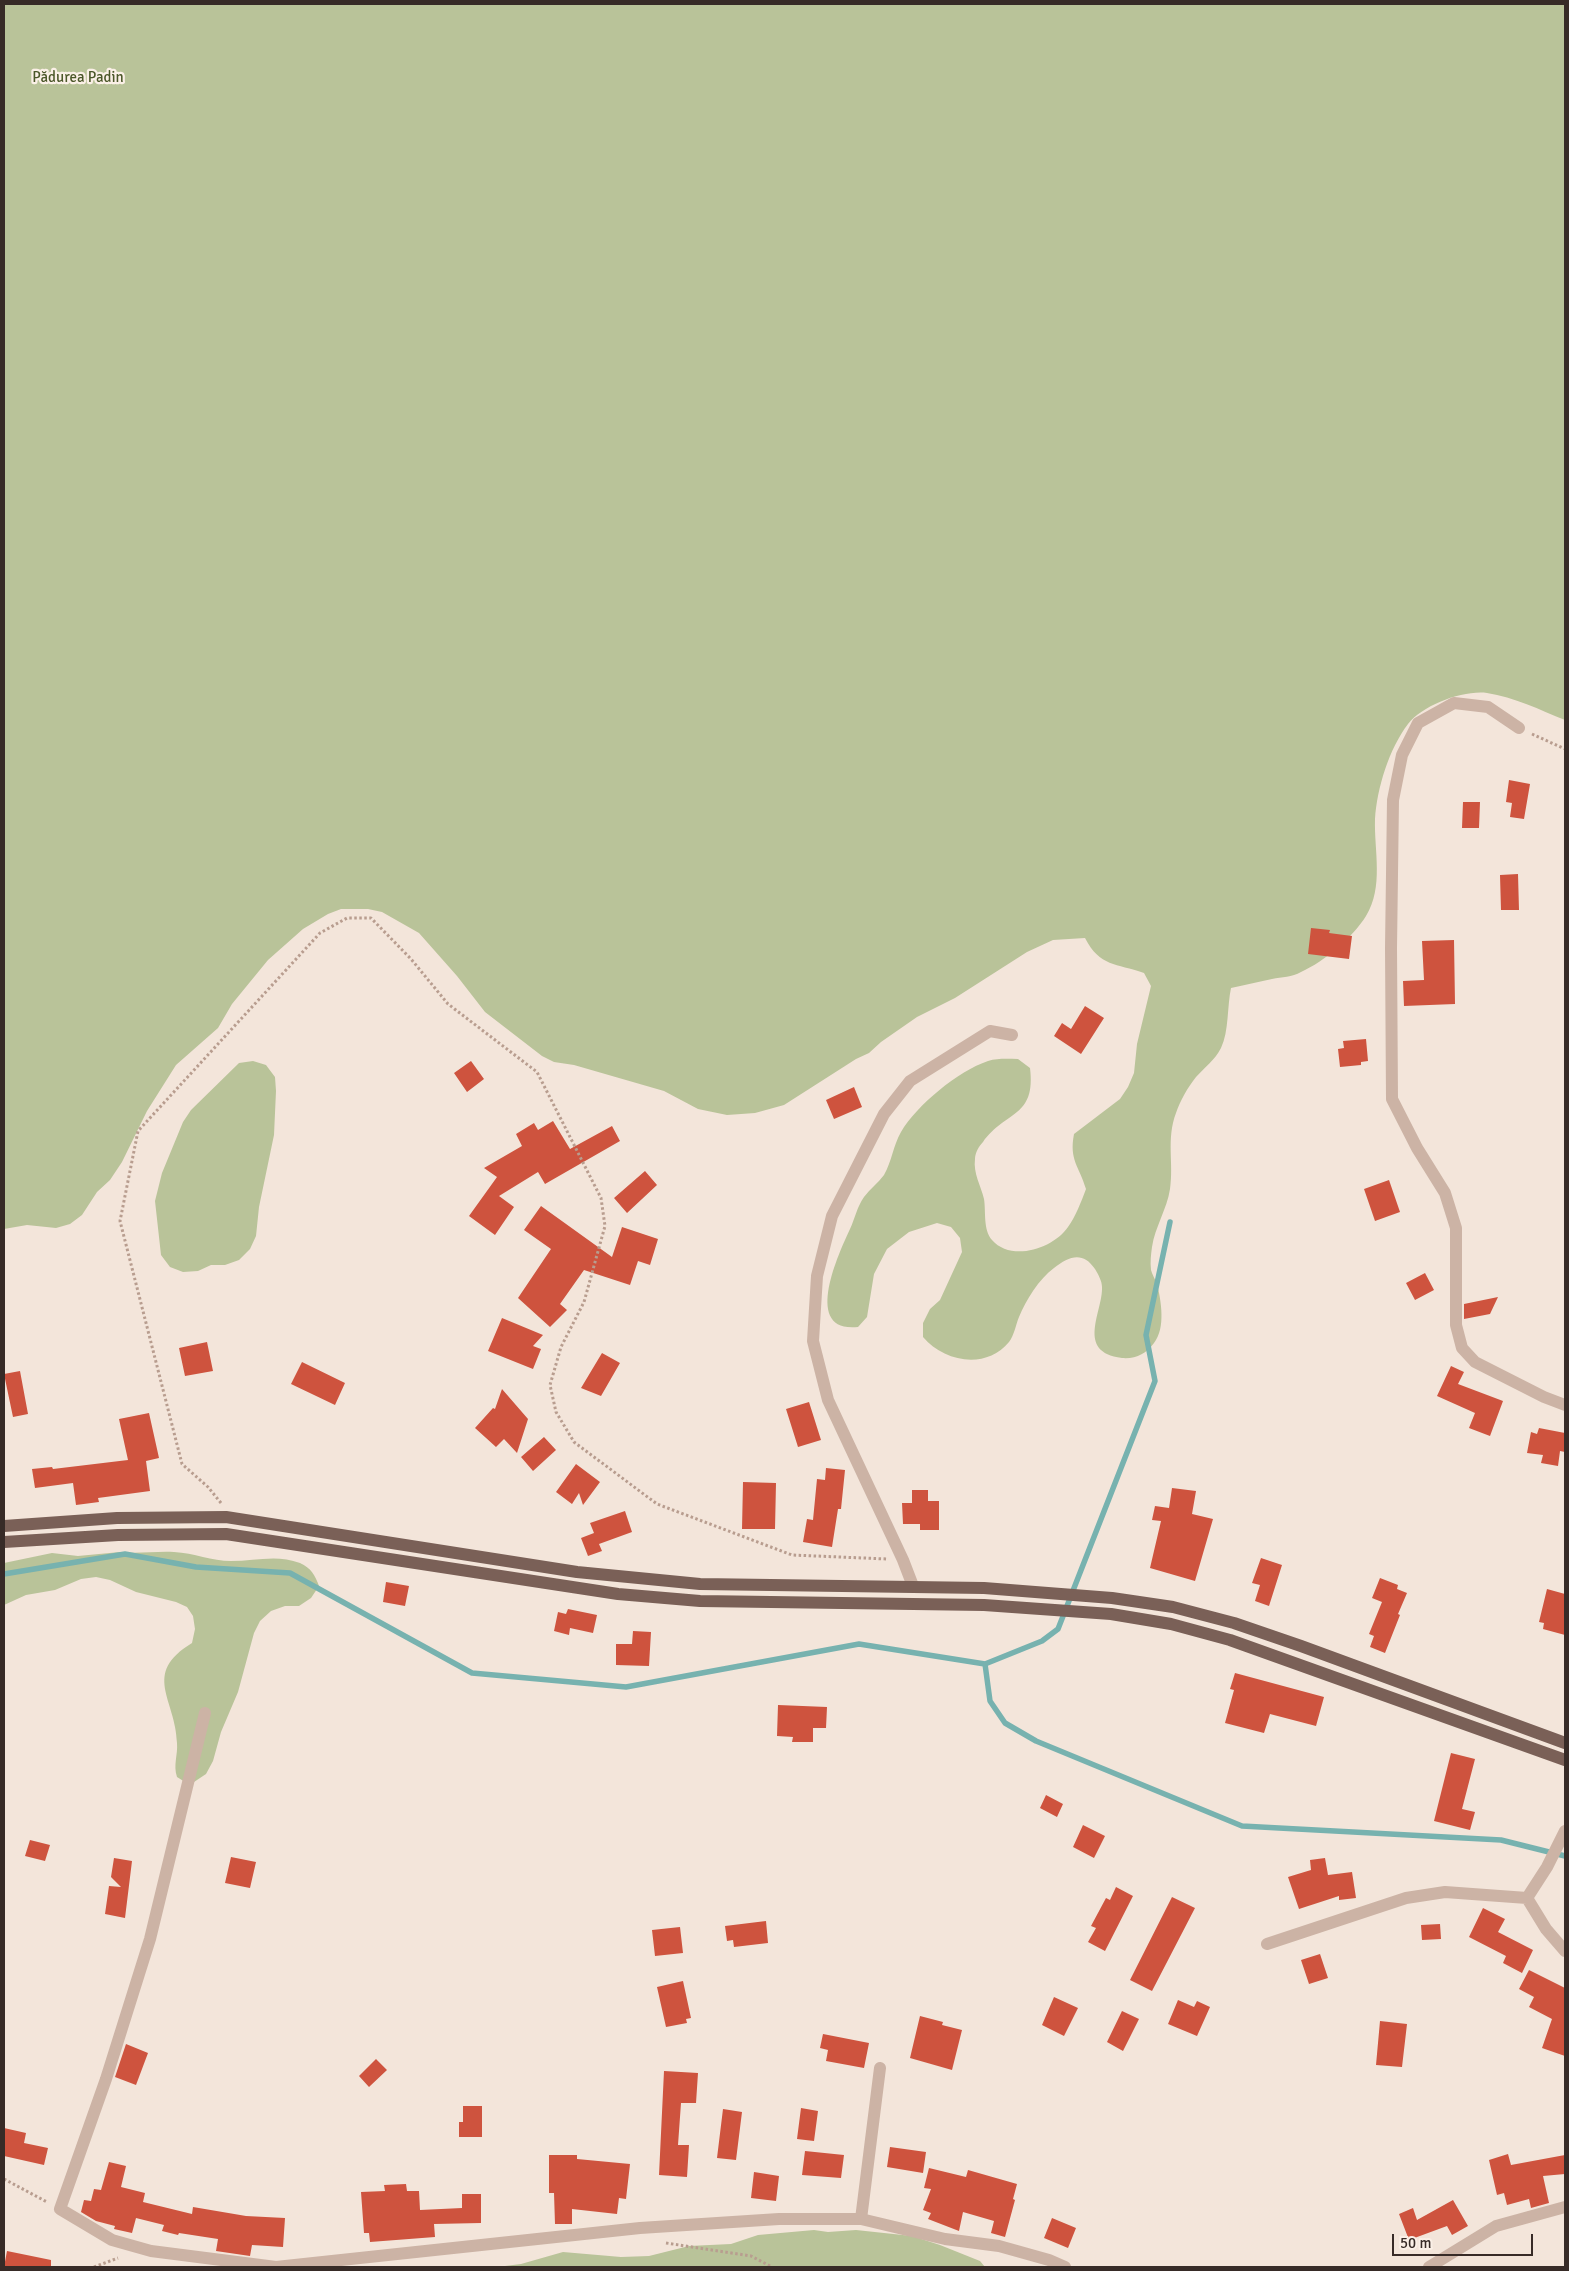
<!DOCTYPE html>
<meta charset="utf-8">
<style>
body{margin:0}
#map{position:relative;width:1569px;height:2271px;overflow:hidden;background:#f3e5da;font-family:Signika,sans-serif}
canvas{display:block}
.frame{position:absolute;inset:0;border:5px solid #372b27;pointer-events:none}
.scale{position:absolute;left:1392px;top:2234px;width:141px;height:22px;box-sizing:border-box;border:2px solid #372b27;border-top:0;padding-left:6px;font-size:15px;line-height:18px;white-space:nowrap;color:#372b27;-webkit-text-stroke:4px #fbf0e7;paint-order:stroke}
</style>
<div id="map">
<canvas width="1569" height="2271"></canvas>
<div class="frame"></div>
<div class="scale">50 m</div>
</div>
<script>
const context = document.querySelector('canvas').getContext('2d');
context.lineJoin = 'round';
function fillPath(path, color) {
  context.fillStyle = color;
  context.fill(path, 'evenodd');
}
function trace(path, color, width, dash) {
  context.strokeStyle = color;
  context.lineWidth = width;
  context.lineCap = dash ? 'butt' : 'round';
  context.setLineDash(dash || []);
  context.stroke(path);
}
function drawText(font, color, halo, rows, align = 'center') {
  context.font = font + ' Signika,sans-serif';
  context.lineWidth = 4.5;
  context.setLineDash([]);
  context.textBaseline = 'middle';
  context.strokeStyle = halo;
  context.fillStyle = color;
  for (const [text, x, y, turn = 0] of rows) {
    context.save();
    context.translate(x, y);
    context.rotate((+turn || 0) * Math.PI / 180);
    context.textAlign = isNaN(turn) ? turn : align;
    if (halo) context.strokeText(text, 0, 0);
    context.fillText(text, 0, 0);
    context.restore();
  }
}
const green = new Path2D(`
 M4,4H1565V720C1540,710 1514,697 1487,693C1463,690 1423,705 1408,724C1389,749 1377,788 1375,819C1374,851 1384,887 1366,916C1352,938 1325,961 1301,972C1292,977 1282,977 1272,979C1258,982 1245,985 1231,988C1227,1007 1229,1031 1221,1048C1215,1060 1205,1067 1196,1077C1188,1087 1180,1101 1176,1113C1166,1139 1174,1163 1170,1189C1167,1209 1155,1227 1152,1247C1151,1254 1150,1262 1151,1270C1152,1274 1155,1279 1157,1284C1161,1300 1166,1328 1154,1343C1146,1354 1136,1359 1122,1358C1075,1352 1103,1312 1102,1287C1102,1281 1098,1274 1095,1269C1083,1251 1069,1256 1054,1268C1039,1279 1026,1300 1019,1317C1016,1324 1014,1336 1009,1342C986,1370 944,1362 923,1337V1323L930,1309L940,1300L962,1252L960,1238L951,1227L937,1223L909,1232L887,1249L874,1274L867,1317L858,1327C802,1333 838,1255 850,1229C855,1218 857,1207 864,1197C870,1189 878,1183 884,1175C892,1161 893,1146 901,1132C917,1105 958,1071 988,1061C998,1058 1008,1059 1018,1059L1030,1068C1036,1118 1006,1110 983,1142C979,1146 975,1153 975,1159C973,1173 981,1186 984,1199C986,1211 983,1230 992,1240C1011,1262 1053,1249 1068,1227C1076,1216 1081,1202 1086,1189C1079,1166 1069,1160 1074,1134L1120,1099L1128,1087L1134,1073L1137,1044L1151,986L1144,973C1116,963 1100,967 1085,938L1053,940L1027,952L955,998L917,1017L881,1042L869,1053L856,1059L784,1105L755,1113L727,1115L698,1109L664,1091L574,1065L554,1062L542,1056L485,1012L457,976L419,933L382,912L368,909H341L328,914L303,929L268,960L232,1004L218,1028L176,1065L147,1111L122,1162L110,1180L97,1192L82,1215L70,1224L56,1228L27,1225L4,1229Z
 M253,1061L266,1065L275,1077L276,1091L274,1135L259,1207L256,1236L250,1249L239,1260L225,1265H211L198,1271L183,1272L170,1267L161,1255L155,1201L162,1173L183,1122L191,1110L239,1063Z
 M120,1552C138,1554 156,1551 174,1552C194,1553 212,1561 231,1561C255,1561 277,1554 300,1563C311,1568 315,1575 319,1586L311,1598L299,1606H285L271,1611L260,1621L254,1633L238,1692L221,1732L213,1761L206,1774L194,1782H185L177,1777C173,1765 178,1755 177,1743C176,1699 141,1674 192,1643L195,1629L193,1616L187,1607L176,1602L136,1592L110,1580L96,1577L81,1579L55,1590L26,1595L4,1605V1563L52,1553L78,1556Z
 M814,2230L828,2232L856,2230L912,2236L940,2245L980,2261L985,2267H497L521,2264L563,2252L621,2257L649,2256L689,2246L731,2244L758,2235Z`);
const stream = new Path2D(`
 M4,1574L125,1554L196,1567L290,1573L472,1673L626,1687L859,1644L985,1664L1042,1641L1058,1629L1155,1381L1146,1335L1170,1222
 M985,1664L990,1701L1005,1723L1036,1741L1242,1826L1501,1840L1565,1856`);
const building = new Path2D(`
 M1509,780L1530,784L1524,819L1510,817L1512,803L1506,802Z
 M1463,802H1480L1479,828H1462Z
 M1518,874L1519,910H1501L1500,875Z
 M1311,928L1330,930L1329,933L1352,936L1349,959L1308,954Z
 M1454,940L1455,1004L1404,1006L1403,981L1424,980L1422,941Z
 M1085,1006L1104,1018L1081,1054L1054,1036L1062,1023L1071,1029Z
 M1366,1039L1368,1061L1361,1062V1065L1340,1067L1338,1049L1344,1048L1343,1041Z
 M471,1061L484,1079L467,1092L454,1073Z
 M854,1087L862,1107L834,1119L826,1100Z
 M553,1121L570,1149L612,1126L620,1141L545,1184L538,1172L499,1196L514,1207L495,1235L469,1216L497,1177L484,1168L522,1146L516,1134L534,1123L538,1130Z
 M645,1171L657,1185L627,1213L614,1198Z
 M1389,1180L1400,1212L1375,1221L1364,1189Z
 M541,1206L612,1257L622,1227L658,1239L650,1265L638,1261L630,1285L584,1270L560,1304L567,1310L550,1327L518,1298L551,1249L524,1230Z
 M1425,1273L1434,1290L1415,1300L1406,1283Z
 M1498,1297L1490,1314L1464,1319V1304Z
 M502,1318L543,1335L533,1346L541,1349L533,1369L488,1351Z
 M207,1342L213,1371L185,1376L179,1348Z
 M602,1353L620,1363L601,1396L581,1388Z
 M302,1362L345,1383L335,1405L291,1384Z
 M1451,1366L1464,1372L1458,1384L1503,1401L1490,1436L1469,1428L1475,1413L1437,1396Z
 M20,1371L28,1414L13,1417L4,1374Z
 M502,1389L528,1419L517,1453L504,1439L496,1447L475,1428L493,1408L495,1409Z
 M809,1402L821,1440L798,1447L786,1409Z
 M149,1413L159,1458L146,1461L150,1491L98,1498L99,1502L76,1505L73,1483L35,1488L32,1469L52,1467L53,1469L128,1460L119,1419Z
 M1539,1428L1565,1433V1452L1560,1451L1558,1466L1541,1463L1543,1455L1527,1453L1531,1432L1537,1434Z
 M544,1437L556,1450L533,1471L521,1457Z
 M576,1464L600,1482L583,1505L579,1493L572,1504L556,1492Z
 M826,1468L845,1470L841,1509H838L832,1547L803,1542L807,1519L813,1520L817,1479L825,1480Z
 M743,1482L776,1483L775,1529H742Z
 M1172,1488L1196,1491L1192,1514L1213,1519L1195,1581L1150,1568L1161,1521L1152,1520L1155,1506L1169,1508Z
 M912,1490H928V1501H939V1530H920V1524H903L902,1503H912Z
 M625,1511L632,1532L599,1544L602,1551L588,1556L581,1538L594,1533L590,1523Z
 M1261,1558L1282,1565L1269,1606L1255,1601L1260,1585L1252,1583Z
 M1380,1578L1398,1585L1397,1589L1407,1593L1398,1614L1400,1615L1385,1653L1370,1647L1374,1636L1369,1634L1382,1602L1372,1598Z
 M386,1582L409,1586L405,1606L383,1602Z
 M1547,1589L1565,1594V1635L1543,1629L1544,1623L1539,1622Z
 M568,1609L597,1615L593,1633L570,1628L569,1635L554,1631L558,1612L566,1614Z
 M633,1631L651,1632L649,1666L616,1665V1644H632Z
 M1235,1673L1324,1697L1316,1726L1270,1714L1264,1733L1225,1723L1234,1690L1230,1689Z
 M778,1705L827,1707L826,1728H813V1742H792L793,1737L777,1736Z
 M1451,1753L1475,1759L1462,1809L1475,1812L1470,1830L1434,1821Z
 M1046,1795L1063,1804L1057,1817L1040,1808Z
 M1083,1825L1105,1836L1094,1858L1073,1847Z
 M30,1840L50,1845L45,1861L25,1856Z
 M231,1857L256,1862L250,1888L225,1883Z
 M114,1858L132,1861L125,1918L105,1914L109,1886L121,1887L111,1877Z
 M1325,1858L1328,1875L1352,1872L1356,1898L1339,1900V1896L1299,1909L1288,1877L1311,1870L1310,1860Z
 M1116,1887L1133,1896L1105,1951L1088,1942L1096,1928L1091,1926L1106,1898L1110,1900Z
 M1172,1897L1195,1908L1152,1991L1130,1980Z
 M1483,1908L1505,1919L1498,1932L1533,1950L1522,1973L1503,1963L1506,1956L1469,1937Z
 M766,1921L768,1943L734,1947L733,1940L727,1941L725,1926Z
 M1440,1924L1441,1939L1422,1940L1421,1925Z
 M680,1927L683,1953L655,1956L652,1930Z
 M1320,1954L1328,1978L1309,1984L1301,1960Z
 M1529,1970L1565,1988V2056L1542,2048L1552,2019L1529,2007L1534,1997L1519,1989Z
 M683,1981L691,2018L686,2019L687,2023L666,2027L657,1987Z
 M1054,1997L1078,2008L1064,2036L1042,2025Z
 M1178,2000L1194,2007L1197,2001L1210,2007L1197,2036L1168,2024Z
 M1122,2011L1139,2019L1123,2051L1107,2042Z
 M920,2016L943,2022L942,2025L962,2030L952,2070L910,2058Z
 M1380,2021L1407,2024L1402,2067L1376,2065Z
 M823,2034L869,2043L864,2068L826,2061L828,2050L820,2048Z
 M126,2044L148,2053L136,2085L115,2077Z
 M376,2059L387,2070L369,2087L359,2076Z
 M664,2071L698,2073L696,2103H681L678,2145H689L687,2177L659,2175Z
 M463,2106H482V2137H459V2122H463Z
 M801,2108L818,2111L814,2141L797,2139Z
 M723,2109L742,2112L736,2160L717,2158Z
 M4,2128L26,2133L24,2143L48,2148L44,2165L4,2156Z
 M890,2147L926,2152L923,2173L887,2167Z
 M805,2151L844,2155L841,2178L802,2175Z
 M1508,2154L1511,2165L1565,2155V2174L1543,2176L1549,2203L1531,2208L1529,2199L1507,2205L1504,2193L1497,2195L1489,2160Z
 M549,2155H577V2159L630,2164L626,2199L619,2198L617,2214L572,2209V2224H555L554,2193H549Z
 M109,2162L126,2166L121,2187L145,2193L143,2202L192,2214L193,2207L246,2216L285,2218L283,2247L252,2245L250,2256L216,2251L218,2239L179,2233L178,2235L162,2231L164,2225L136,2218L132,2233L114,2229L115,2226L96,2221L81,2212L84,2200L91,2201L94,2189L101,2190Z
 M929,2168L966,2177L968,2170L1017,2184L1013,2199L1015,2200L1005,2237L991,2233L994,2221L963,2212L959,2231L928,2219L931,2213L923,2210L931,2189L924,2188Z
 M754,2172L779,2176L776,2201L751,2198Z
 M406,2184L407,2191H419L420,2210L462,2208V2194H481V2223L434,2224L435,2237L370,2242L369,2233H364L361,2192L385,2191L384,2185Z
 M1453,2200L1468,2226L1452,2235L1447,2226L1409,2240L1399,2214L1413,2208L1417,2220Z
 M1052,2218L1076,2228L1068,2248L1044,2238Z
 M7,2251L51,2260V2267H4Z`);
const path = new Path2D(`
 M1532,734L1565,749
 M221,1503L208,1487L182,1464L120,1221L138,1131L320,933L347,918H371L411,959L448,1004L537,1072L601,1198L605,1226L584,1302L561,1347L550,1385L556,1412L574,1442L657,1504L792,1555L887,1559
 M4,2179L47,2202
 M666,2243L751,2256L772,2267
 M94,2267L118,2258`);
const minor = new Path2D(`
 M1519,728L1488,707L1454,703L1418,723L1402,755L1393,800L1391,948L1392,1099L1417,1148L1445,1193L1456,1228V1325L1462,1348L1475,1362L1544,1397L1565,1405
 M913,1586L903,1560L828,1400L813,1341L817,1276L832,1216L884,1114L910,1081L990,1031L1012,1035
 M205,1713L150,1939L106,2079L60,2209L112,2240L151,2251L276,2267L640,2228L779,2219H861L945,2239L999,2246L1049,2260L1065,2267
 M1527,1898L1547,1867L1565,1831
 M1527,1898L1546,1929L1565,1951
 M1267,1944L1406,1898L1445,1892L1527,1898
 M861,2219L880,2068
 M1429,2267L1496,2226L1565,2207`);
const major = new Path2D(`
 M4,1526L117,1518L226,1517L577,1572L700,1584L984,1588L1112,1598L1173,1607L1234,1623L1301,1646L1565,1743
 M4,1542L118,1535L226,1534L618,1594L700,1601L984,1605L1111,1614L1171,1624L1230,1640L1565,1760`);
const parkNames = [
 ["Pădurea Padin",78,78]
];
fillPath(green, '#b9c399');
trace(stream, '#77b2af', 5.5);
fillPath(building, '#ce533e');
trace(path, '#b89d8f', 3, [2.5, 2.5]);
trace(minor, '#ccb3a5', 12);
trace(major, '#7a6057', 12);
drawText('15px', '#4b5729', '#fbf0e7', parkNames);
</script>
